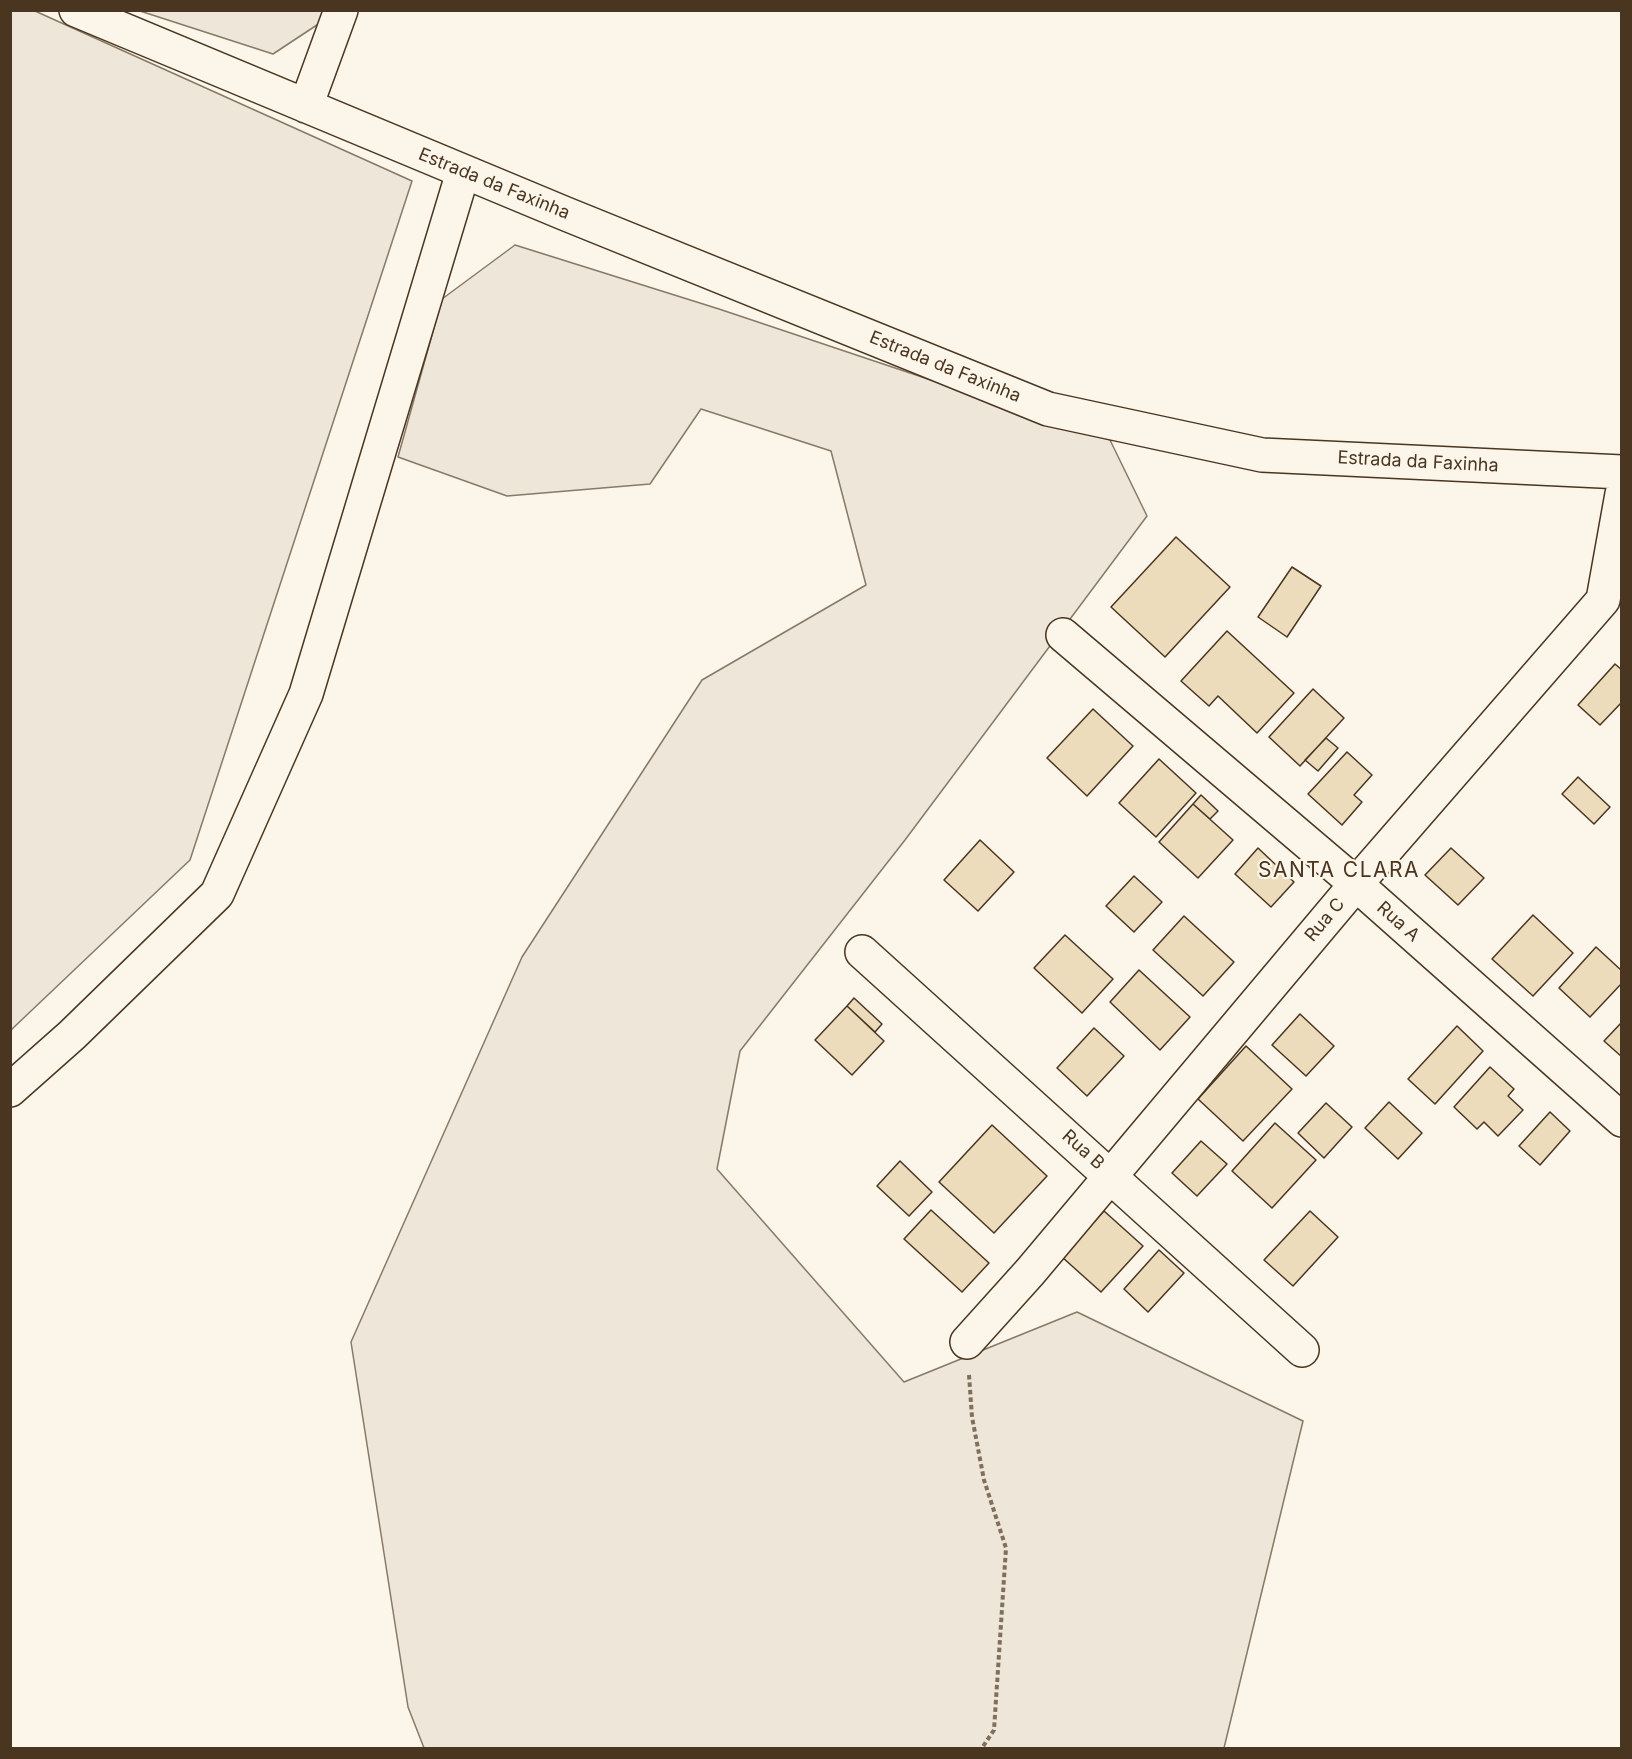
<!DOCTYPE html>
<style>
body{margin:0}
#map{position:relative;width:1632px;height:1759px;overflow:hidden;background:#fbf6e9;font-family:Inter,sans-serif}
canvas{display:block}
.frame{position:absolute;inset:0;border:12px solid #4a3520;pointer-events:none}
</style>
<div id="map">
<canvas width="1632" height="1759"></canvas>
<div class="frame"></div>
</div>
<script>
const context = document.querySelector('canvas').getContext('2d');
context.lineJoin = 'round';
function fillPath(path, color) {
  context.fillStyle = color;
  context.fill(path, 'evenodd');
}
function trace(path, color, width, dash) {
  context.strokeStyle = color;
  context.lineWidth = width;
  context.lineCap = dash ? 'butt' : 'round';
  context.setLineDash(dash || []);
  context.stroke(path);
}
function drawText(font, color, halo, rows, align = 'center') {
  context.font = font + ' Inter,sans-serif';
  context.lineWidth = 4.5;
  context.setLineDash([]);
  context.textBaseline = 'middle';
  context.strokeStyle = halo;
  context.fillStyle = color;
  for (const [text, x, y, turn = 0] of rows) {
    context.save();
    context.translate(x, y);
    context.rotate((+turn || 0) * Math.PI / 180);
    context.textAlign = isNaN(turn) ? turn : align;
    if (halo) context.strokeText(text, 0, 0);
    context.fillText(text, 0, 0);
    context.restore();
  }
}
const green = new Path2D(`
 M35,11L412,181L190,860L11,1030L10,11Z
 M140,11H330L326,19L273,54Z
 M515,245L719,309L1110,440L1147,516L905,840L740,1051L717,1169L904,1382L1077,1312L1303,1421L1224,1748H424L408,1707L351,1342L522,957L702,680L866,585L831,451L701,409L650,484L507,496L398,457L442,299Z`);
const building = new Path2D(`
 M1176,537L1230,587L1165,657L1111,607Z
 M1292,567L1321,586L1287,637L1258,617Z
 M1227,631L1294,693L1257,733L1218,696L1209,706L1181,681Z
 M1615,664L1622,670V702L1600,725L1578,705Z
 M1313,689L1344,718L1300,766L1269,737Z
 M1093,709L1133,746L1087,796L1047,758Z
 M1326,738L1338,748L1318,771L1305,760Z
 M1347,752L1372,775L1354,795L1362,802L1342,825L1308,794Z
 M1159,759L1196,793L1156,837L1119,803Z
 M1578,777L1610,807L1594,824L1562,794Z
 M1201,795L1218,811L1210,819L1193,804Z
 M1193,804L1233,840L1198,878L1159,842Z
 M980,840L1014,872L978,911L944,880Z
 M1258,848L1294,882L1271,907L1235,874Z
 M1451,848L1484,878L1458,905L1425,875Z
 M1134,876L1162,902L1134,932L1106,906Z
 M1533,915L1573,953L1533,996L1492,959Z
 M1184,916L1234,962L1203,996L1153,950Z
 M1065,935L1113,979L1082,1013L1034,968Z
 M1596,947L1622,971V983L1590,1017L1559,988Z
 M1139,970L1190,1017L1160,1050L1110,1002Z
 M854,998L882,1024L875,1032L847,1006Z
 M847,1006L884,1041L852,1075L815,1040Z
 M1300,1014L1334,1046L1306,1076L1272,1045Z
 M1622,1022V1057L1604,1041Z
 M1457,1026L1483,1051L1435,1104L1408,1079Z
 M1094,1028L1124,1056L1087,1096L1057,1068Z
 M1246,1046L1292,1089L1243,1141L1198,1099Z
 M1490,1067L1514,1089L1508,1096L1523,1110L1498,1136L1484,1122L1477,1129L1454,1107Z
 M1389,1102L1422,1133L1398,1159L1365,1128Z
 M1326,1103L1352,1127L1324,1158L1298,1133Z
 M1550,1112L1570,1131L1540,1165L1519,1146Z
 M1275,1123L1316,1160L1272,1208L1232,1171Z
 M992,1125L1047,1176L994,1233L939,1182Z
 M1201,1141L1227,1164L1197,1196L1172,1173Z
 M900,1161L932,1192L909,1216L877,1186Z
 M931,1210L989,1263L962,1292L904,1239Z
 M1104,1211L1143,1246L1101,1292L1062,1257Z
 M1310,1211L1338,1237L1293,1286L1264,1260Z
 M1159,1250L1184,1273L1148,1312L1124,1289Z`);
const path = new Path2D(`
 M969,1375L972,1417L984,1480L1006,1548L994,1730L982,1748`);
const minor = new Path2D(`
 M76,10L566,214L1048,409L1262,455L1622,472
 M306,106L341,10
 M1063,635L1356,884L1622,1120
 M862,952L1302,1350
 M10,1090L72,1035L217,894L306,694L463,172
 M967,1342L1030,1272L1356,884L1603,600L1622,494`);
const streetNames = [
 ["Estrada da Faxinha",494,184,22],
 ["Estrada da Faxinha",945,367,22],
 ["Estrada da Faxinha",1418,462,3],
 ["Rua C",1325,920,-50],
 ["Rua A",1398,922,42],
 ["Rua B",1083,1150,42]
];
const quarterNames = [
 ["SANTA CLARA",1339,871]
];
fillPath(green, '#ede6d9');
trace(green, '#887966', 1.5);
fillPath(building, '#ecdcbc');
trace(building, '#4a3520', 1.5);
trace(minor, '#4a3520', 36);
trace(path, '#7f6f5c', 4, [4.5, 3]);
trace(minor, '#fbf6e9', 33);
drawText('18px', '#4a3520', '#fbf6e9', streetNames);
context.letterSpacing = '1.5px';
drawText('21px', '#4a3520', '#fbf6e9', quarterNames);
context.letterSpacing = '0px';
</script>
